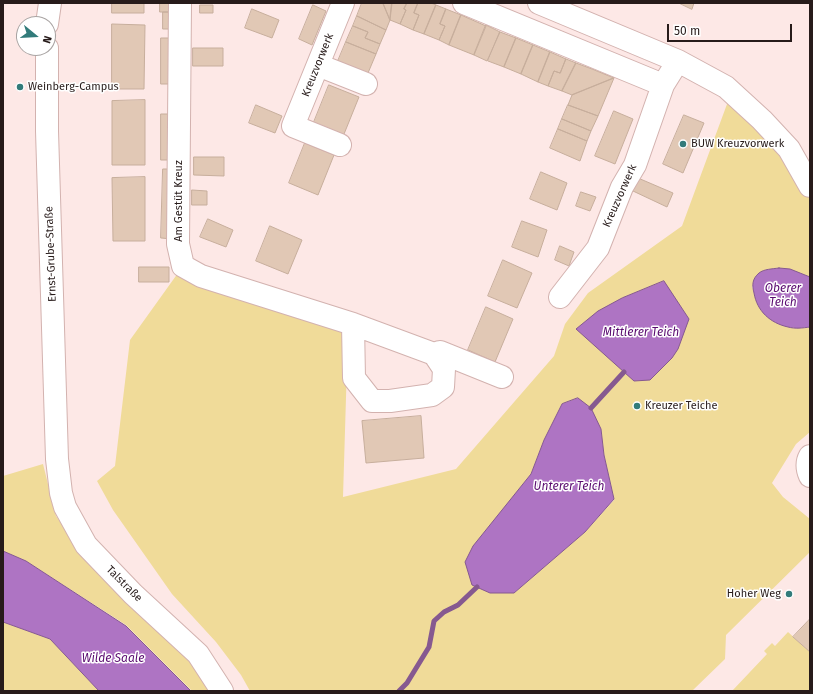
<!DOCTYPE html>
<meta charset="utf-8">
<style>
body{margin:0}
#map{position:relative;width:813px;height:694px;overflow:hidden;background:#fde8e6;font-family:"Fira Sans",sans-serif}
canvas{display:block}
.frame{position:absolute;inset:0;border:4px solid #271b1a;pointer-events:none}
.north{position:absolute;left:16px;top:16px;width:40px;height:40px;box-sizing:border-box;background:#fff;border:1px solid #a9a4a3;border-radius:50%;rotate:108deg;font-size:11px;font-weight:700;line-height:16px;text-align:center;color:#271b1a}
.north::after{content:'';display:block;margin:auto;width:14px;height:18px;background:#327b7a;clip-path:polygon(50% 0,100% 100%,50% 72%,0 100%)}
.scale{position:absolute;left:667px;top:24px;width:125px;height:18px;box-sizing:border-box;border:2px solid #271b1a;border-top:0;padding-left:5px;font-size:12px;line-height:14px;white-space:nowrap;color:#271b1a;-webkit-text-stroke:3px #fff;paint-order:stroke}
</style>
<div id="map">
<canvas width="813" height="694"></canvas>
<div class="frame"></div>
<div class="north">N</div>
<div class="scale">50 m</div>
</div>
<script>
const context = document.querySelector('canvas').getContext('2d');
context.lineJoin = 'round';
function fillPath(path, color) {
  context.fillStyle = color;
  context.fill(path, 'evenodd');
}
function trace(path, color, width, dash) {
  context.strokeStyle = color;
  context.lineWidth = width;
  context.lineCap = dash ? 'butt' : 'round';
  context.setLineDash(dash || []);
  context.stroke(path);
}
function drawText(font, color, halo, rows, align = 'center') {
  context.font = font + ' "Fira Sans",sans-serif';
  context.lineWidth = 3;
  context.setLineDash([]);
  context.textBaseline = 'middle';
  context.strokeStyle = halo;
  context.fillStyle = color;
  for (const [text, x, y, turn = 0] of rows) {
    context.save();
    context.translate(x, y);
    context.rotate((+turn || 0) * Math.PI / 180);
    context.textAlign = isNaN(turn) ? turn : align;
    if (halo) context.strokeText(text, 0, 0);
    context.fillText(text, 0, 0);
    context.restore();
  }
}
const green = new Path2D(`
 M730,96L780,146L810,193V277L800,273L752,286L754,293L800,328L810,327V432L796,444L772,483L783,497L810,519V552L726,635L725,659L692,691H250L241,675L216,642L172,594L113,510L97,481L115,466L130,340L183,266L348,331L343,497L456,469L554,356L565,324L588,293L682,226ZM622,298L679,305L689,319ZM562,404L601,429L604,455L614,500L585,532L514,593L518,491L531,474L544,440Z
 M43,464L56,516L68,533L192,661L212,691H192L126,625L26,561L3,551V476Z
 M3,622L50,639L99,691H3Z
 M788,632L810,652V691H732L767,654L764,651L772,643L775,646Z`);
const water = new Path2D(`
 M779,268L790,269L810,277V327C803,328 795,329 788,327C770,323 757,311 754,293C752,285 752,279 759,273C764,269 772,269 779,268Z
 M664,281L689,319L678,349L672,358L650,380L634,381L576,329L598,311L622,298Z
 M578,398L591,408L601,429L604,455L614,499L585,532L514,593H490L472,585L465,562L473,546L531,474L544,440L562,404Z
 M3,551L26,561L126,626L191,691H99L50,639L3,622Z`);
const stream = new Path2D(`
 M591,408L624,372
 M399,691L407,683L429,647L434,621L444,612L458,605L477,587`);
const building = new Path2D(`
 M112,3H144V13H112Z
 M160,3H172V12H160Z
 M362,3H383L390,20L386,30L357,16Z
 M383,3H392L390,20Z
 M392,3H407L404,9L406,10L400,24L390,20Z
 M407,3H418L414,13L419,15L413,30L400,24L406,10L404,9Z
 M418,3H431L436,5L424,34L413,30L419,15L414,13Z
 M679,3H694L692,9Z
 M200,5H213V13H200Z
 M313,5L326,11L312,45L299,39Z
 M436,5L446,9L440,24L445,26L439,40L424,34Z
 M252,9L279,20L272,38L245,28Z
 M446,9L461,15L449,45L439,40L445,26L440,24Z
 M163,12H172L171,29H163Z
 M461,15L486,26L474,55L449,45Z
 M357,16L386,30L380,44L365,38L368,32L353,26Z
 M112,24L145,25L144,89H112Z
 M486,25L500,32L487,61L474,55Z
 M353,26L368,32L365,38L380,44L376,54L346,42Z
 M500,32L516,38L504,67L488,61Z
 M161,38H173V84H161Z
 M516,38L533,45L521,74L504,67Z
 M346,42L376,54L368,73L338,61Z
 M533,45L550,52L538,82L521,74Z
 M193,48H223V66H193Z
 M550,52L566,59L560,73L554,71L548,86L538,82Z
 M566,59L576,63L562,91L548,86L554,71L560,73Z
 M576,63L592,69L614,78L572,95L562,91Z
 M614,78L598,116L568,105L572,95Z
 M329,85L359,97L342,139L312,127Z
 M145,100V165H112V101Z
 M256,105L282,116L275,133L249,123Z
 M568,105L598,116L591,131L562,119Z
 M614,111L633,119L615,164L595,156Z
 M161,114H172L173,160H161Z
 M684,115L704,123L683,173L663,164Z
 M562,119L591,131L587,141L558,129Z
 M558,129L587,141L580,161L550,148Z
 M305,143L334,155L318,195L289,183Z
 M194,157H224V176L194,175Z
 M163,169H173L172,239L161,238Z
 M541,172L567,183L557,210L530,199Z
 M145,177V241H113L112,178Z
 M638,178L673,193L667,207L633,191Z
 M192,190L207,191V205H192Z
 M581,192L596,197L590,211L576,206Z
 M208,219L233,230L226,247L200,237Z
 M522,221L547,230L538,257L512,247Z
 M270,226L302,240L288,274L256,261Z
 M560,246L574,252L569,266L555,260Z
 M503,260L532,273L517,308L488,296Z
 M139,267H169V282H139Z
 M486,307L513,319L495,362L468,350Z
 M421,416L424,458L366,463L362,421Z
 M810,619V652L793,637Z`);
const minor = new Path2D(`
 M180,3L178,244L183,266L201,276L353,324L434,354L444,369L443,387L432,395L390,401H372L354,378L353,324
 M464,3L663,85
 M539,3L678,61L726,87L762,120L789,149L810,186
 M47,24L50,3
 M47,48V131L57,459L61,493L65,507L86,545L133,594L198,654L222,691
 M318,65L366,84
 M340,145L293,126L343,3
 M560,297L598,248L622,187L635,165L663,85L678,61
 M434,354L440,352L502,377
 M810,456C806,463 807,469 810,476`);
const markers = [
 [20,87,4,"#327b7a"],
 [683,144,4,"#327b7a"],
 [637,406,4,"#327b7a"],
 [789,594,4,"#327b7a"]
];
const streetNames = [
 ["Kreuzvorwerk",318,65,-68],
 ["Kreuzvorwerk",620,196,-66],
 ["Am Gestüt Kreuz",179,201,-90],
 ["Ernst-Grube-Straße",51,254,-92],
 ["Talstraße",124,584,45]
];
const poiNames = [
 ["Weinberg-Campus",28,87],
 ["BUW Kreuzvorwerk",691,144],
 ["Kreuzer Teiche",645,406],
 ["Hoher Weg",781,594,"right"]
];
const waterNames = [
 ["Oberer",783,289],
 ["Teich",783,303],
 ["Mittlerer Teich",641,333],
 ["Unterer Teich",569,487],
 ["Wilde Saale",113,659]
];
fillPath(green, '#f0db99');
fillPath(water, '#ae74c3');
trace(water, '#865990', 1);
trace(stream, '#865990', 5);
fillPath(building, '#e1c8b5');
trace(building, '#c7ae9c', 1);
trace(minor, '#d3b2af', 24);
trace(minor, '#fff', 22);
for (const [x, y, r, color] of markers) {
  const dot = new Path2D();
  dot.arc(x, y, r, 0, 2 * Math.PI);
  context.fillStyle = color;
  context.fill(dot);
  trace(dot, '#fff', 1.5);
}
drawText('11px', '#271b1a', '#fff', streetNames);
drawText('11px', '#271b1a', '#fff', poiNames, 'left');
drawText('italic 12px', '#590a6f', '#fff', waterNames);
</script>
